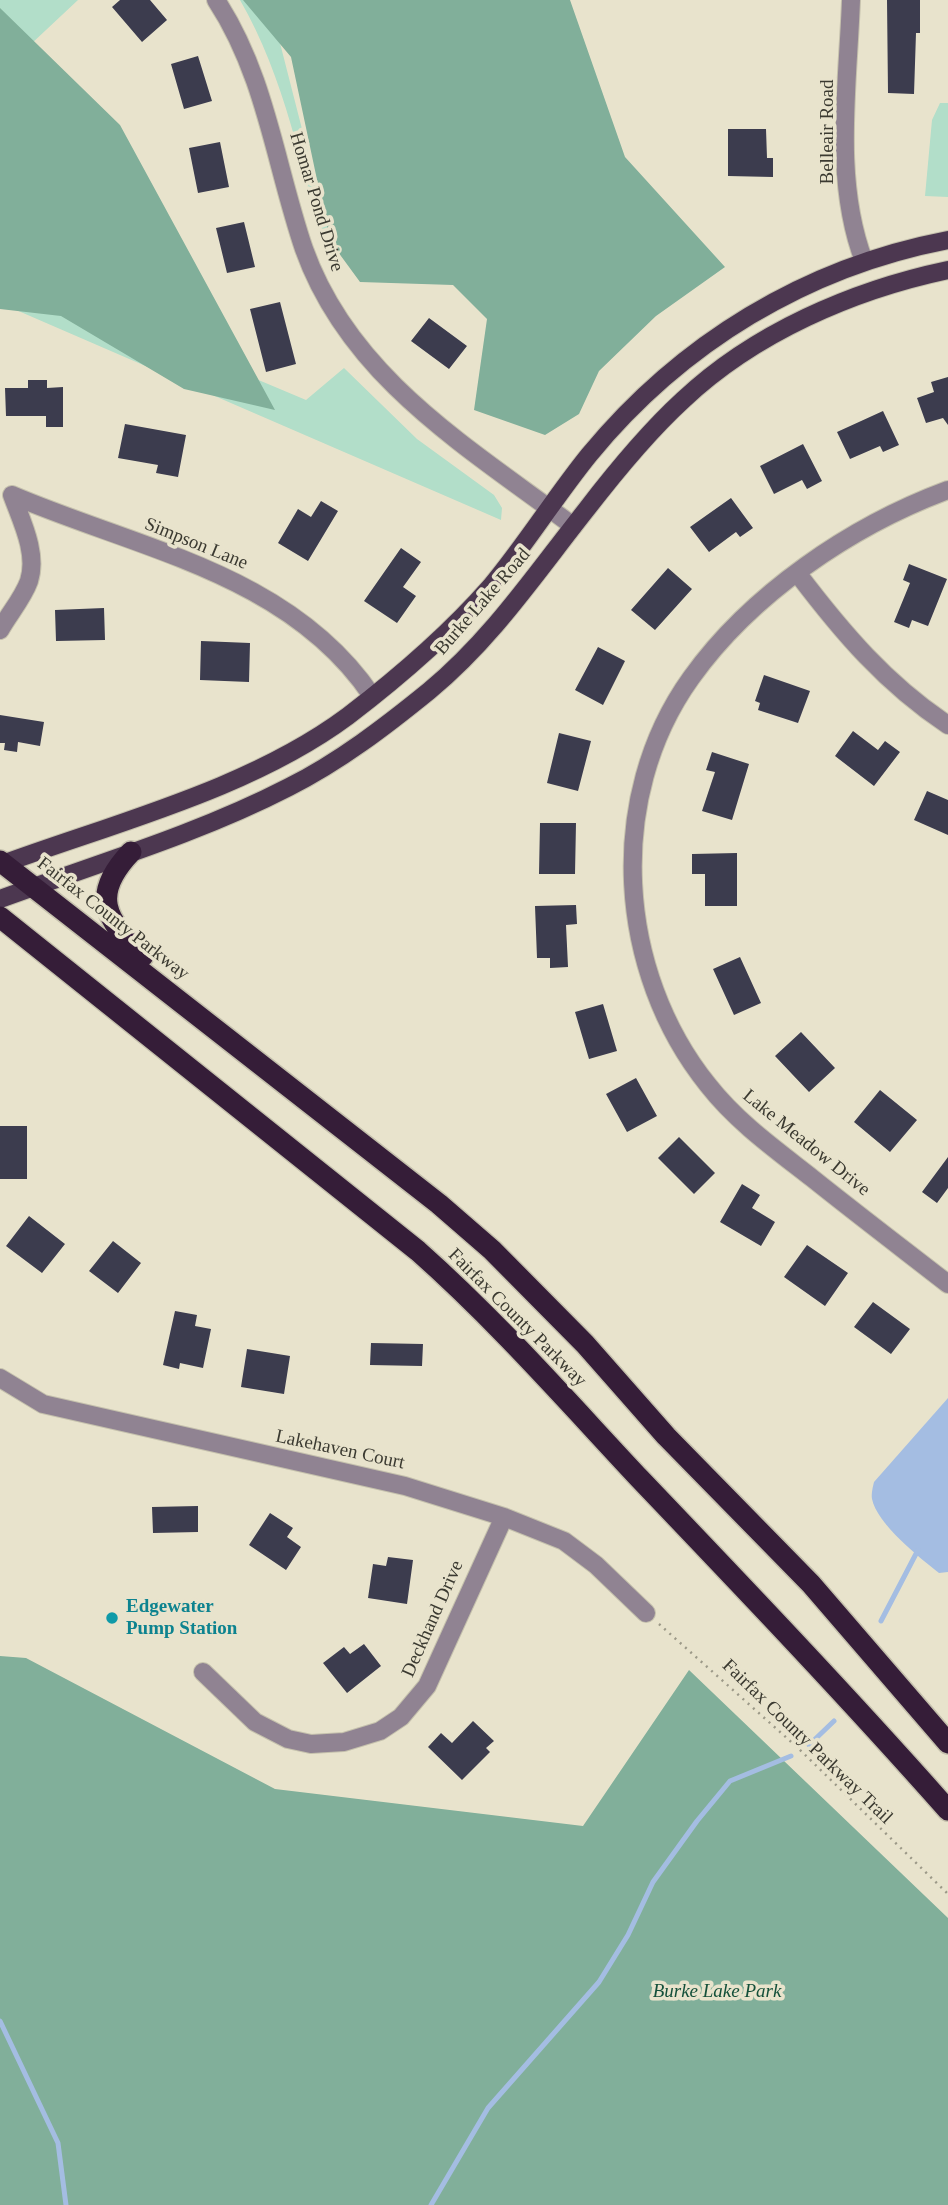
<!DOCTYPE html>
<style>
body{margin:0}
canvas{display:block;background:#e8e3cc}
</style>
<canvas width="948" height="2205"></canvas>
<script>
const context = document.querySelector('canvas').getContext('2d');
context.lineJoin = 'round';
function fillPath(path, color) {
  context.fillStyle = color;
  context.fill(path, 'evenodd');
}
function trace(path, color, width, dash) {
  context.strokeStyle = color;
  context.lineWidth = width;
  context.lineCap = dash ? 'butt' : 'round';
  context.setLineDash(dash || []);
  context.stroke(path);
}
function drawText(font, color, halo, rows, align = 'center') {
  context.font = font + ' "Times New Roman",serif';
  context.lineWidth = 7;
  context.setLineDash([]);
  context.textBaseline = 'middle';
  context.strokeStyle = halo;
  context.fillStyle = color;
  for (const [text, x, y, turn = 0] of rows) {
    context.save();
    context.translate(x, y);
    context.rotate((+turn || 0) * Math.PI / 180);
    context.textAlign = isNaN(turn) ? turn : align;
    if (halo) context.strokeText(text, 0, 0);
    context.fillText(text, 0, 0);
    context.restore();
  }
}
const green = new Path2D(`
 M0,0H78L30,45L97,312L306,400L344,368L417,439L494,495L502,508L501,520L0,303Z
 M240,0H269L335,258L325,255C302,168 285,78 240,0Z
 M940,103H948V197L925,196L932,120Z`);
const forest = new Path2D(`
 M243,0H570L625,157L725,267L656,316L599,371L579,414L545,435L474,410L487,319L453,285L360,282L330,241L291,57Z
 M0,8L120,125L275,410L184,389L61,316L0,309Z
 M0,1656L26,1658L275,1789L583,1826L689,1670L948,1918V2205H0Z`);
const water = new Path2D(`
 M948,1398V1572L939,1573C920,1558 877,1524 872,1499C871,1494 873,1486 874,1482Z`);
const stream = new Path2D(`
 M881,1621L918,1550
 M809,1745L834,1721
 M0,2021L58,2143L66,2205
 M431,2205L488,2108L599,1982L628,1935L653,1882L697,1821L730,1781L791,1756`);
const building = new Path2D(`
 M120,0H150L167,20L142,42L112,7Z
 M887,0H920V33H916L914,94L888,93Z
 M198,56L212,101L184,109L171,64Z
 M728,129H766L767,158H773V177L728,176Z
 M220,142L229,187L198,193L189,148Z
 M244,222L255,267L227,273L216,228Z
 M280,302L296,364L266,372L250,309Z
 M429,318L467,346L449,369L411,341Z
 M948,377V425L943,418L926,423L917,398L934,392L931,382Z
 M28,380H47V388L63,387V427H46V416H6L5,388H28Z
 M883,411L899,445L883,452L880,446L850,459L837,432Z
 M125,424L186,435L178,477L156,473L158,465L118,458Z
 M803,444L822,481L807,489L802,480L774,494L760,466Z
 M731,498L753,528L740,537L736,532L709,552L690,527Z
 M321,501L338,511L308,561L278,543L298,509L311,517Z
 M401,548L421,562L403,587L416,596L397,623L364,601Z
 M909,564L947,579L928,626L912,620L909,628L894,622L910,583L903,580Z
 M668,568L692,589L655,630L631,610Z
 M104,608L105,640L56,641L55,610Z
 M201,641L250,643L249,682L200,680Z
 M598,647L625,661L603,705L575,690Z
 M764,675L810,691L798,723L758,710L760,703L755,701Z
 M0,715L44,722L40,746L18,742L17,752L4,750L5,743H0Z
 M853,731L878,750L885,741L900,752L874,786L835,756Z
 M559,733L591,741L578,791L547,783Z
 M712,752L749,764L732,820L702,811L715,772L706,770Z
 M927,791L948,800V835L914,820Z
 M540,823H576L575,874H539Z
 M737,853V906H705V874H692V854Z
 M576,905L577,924L566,925L568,967L550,968V958H537L535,906Z
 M740,957L761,1003L734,1015L713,969Z
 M603,1004L617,1051L589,1059L575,1012Z
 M801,1032L835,1068L809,1092L775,1056Z
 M636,1078L657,1116L627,1132L606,1094Z
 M880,1090L917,1120L890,1152L854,1122Z
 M0,1126H27V1179H0Z
 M679,1137L715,1173L694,1194L658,1158Z
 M948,1157V1188L937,1203L922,1192Z
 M742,1184L760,1195L752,1208L775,1222L761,1246L720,1222Z
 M29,1216L65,1244L42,1273L6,1246Z
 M113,1241L141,1263L118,1293L89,1271Z
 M807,1245L848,1273L825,1306L784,1277Z
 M873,1302L910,1329L891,1354L854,1327Z
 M175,1311L197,1315L195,1326L211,1329L203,1368L180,1363L179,1369L163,1365Z
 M371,1343L423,1344L422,1366L370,1365Z
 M247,1349L290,1356L284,1394L241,1387Z
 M198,1506V1532L153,1533L152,1507Z
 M270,1513L293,1528L287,1537L301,1547L286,1570L249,1545Z
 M388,1557L413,1560L407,1604L368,1598L373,1564L386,1566Z
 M364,1644L381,1666L347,1693L323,1663L344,1647L350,1654Z
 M473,1721L494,1741L486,1748L490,1752L462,1780L428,1747L441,1733L452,1743Z`);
const path = new Path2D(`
 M659,1624L798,1748L948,1894`);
const minor = new Path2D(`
 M216,0C266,76 275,164 304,249C350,378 468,447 573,526
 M851,0C848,85 833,180 864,261
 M948,490C851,526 751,594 691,678C605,798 617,972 708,1085C737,1122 775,1149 812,1178C857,1214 903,1249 948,1284
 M12,495C138,549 290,574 372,696
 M798,574C842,632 886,684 948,725
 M0,630C9,614 23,598 29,581C38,553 21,520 12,495
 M0,1378L43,1404L405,1486L504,1517L564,1541L596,1565L646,1613
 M203,1672L255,1722L288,1739L311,1744L344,1742L380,1731L401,1717L427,1686L504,1517`);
const major = new Path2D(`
 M0,865C114,823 250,789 348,716C399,677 449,634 491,586C526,544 555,497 589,455C681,343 806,267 948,240
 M0,899C96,864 198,834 289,787C339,762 386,726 429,691C492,639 536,573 586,510C616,471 647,433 683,400C754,333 853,290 948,270`);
const highway = new Path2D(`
 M131,852C90,895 105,919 143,956
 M0,861L439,1204L492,1250L585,1344L666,1436L811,1584L948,1743
 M0,917L418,1251C498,1322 567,1401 640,1479C744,1588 848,1697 948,1810`);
const markers = [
 [112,1618,7,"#0f9aa8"]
];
const streetNames = [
 ["Belleair Road",828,132,-90],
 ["Homar Pond Drive",316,202,73],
 ["Simpson Lane",196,544,22],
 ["Burke Lake Road",483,602,-49],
 ["Fairfax County Parkway",113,919,38],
 ["Lake Meadow Drive",806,1143,39],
 ["Fairfax County Parkway",517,1318,45],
 ["Lakehaven Court",340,1450,12],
 ["Deckhand Drive",433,1619,-66],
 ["Fairfax County Parkway Trail",807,1742,44]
];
const cultureNames = [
 ["Edgewater",126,1607],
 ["Pump Station",126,1629]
];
const parkNames = [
 ["Burke Lake Park",717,1992]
];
fillPath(green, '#b2dec9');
fillPath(forest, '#81af9a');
fillPath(water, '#a4bde2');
trace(stream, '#a4bde2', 5);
fillPath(building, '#3c3c4e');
trace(minor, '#c5c1ad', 20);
trace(major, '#c5c1ad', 20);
trace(highway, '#c5c1ad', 24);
trace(path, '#9c9988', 2.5, [2, 5]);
trace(minor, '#908392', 18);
trace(major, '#4c3750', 18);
trace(highway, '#351d38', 21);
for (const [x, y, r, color] of markers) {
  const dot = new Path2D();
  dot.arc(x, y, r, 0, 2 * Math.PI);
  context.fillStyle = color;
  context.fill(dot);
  trace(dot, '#e8e3cc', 2.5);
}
drawText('19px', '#3b3a31', '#e8e3cc', streetNames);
drawText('bold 19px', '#0d838f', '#e8e3cc', cultureNames, 'left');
drawText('italic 19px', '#14503a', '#e8e3cc', parkNames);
</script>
